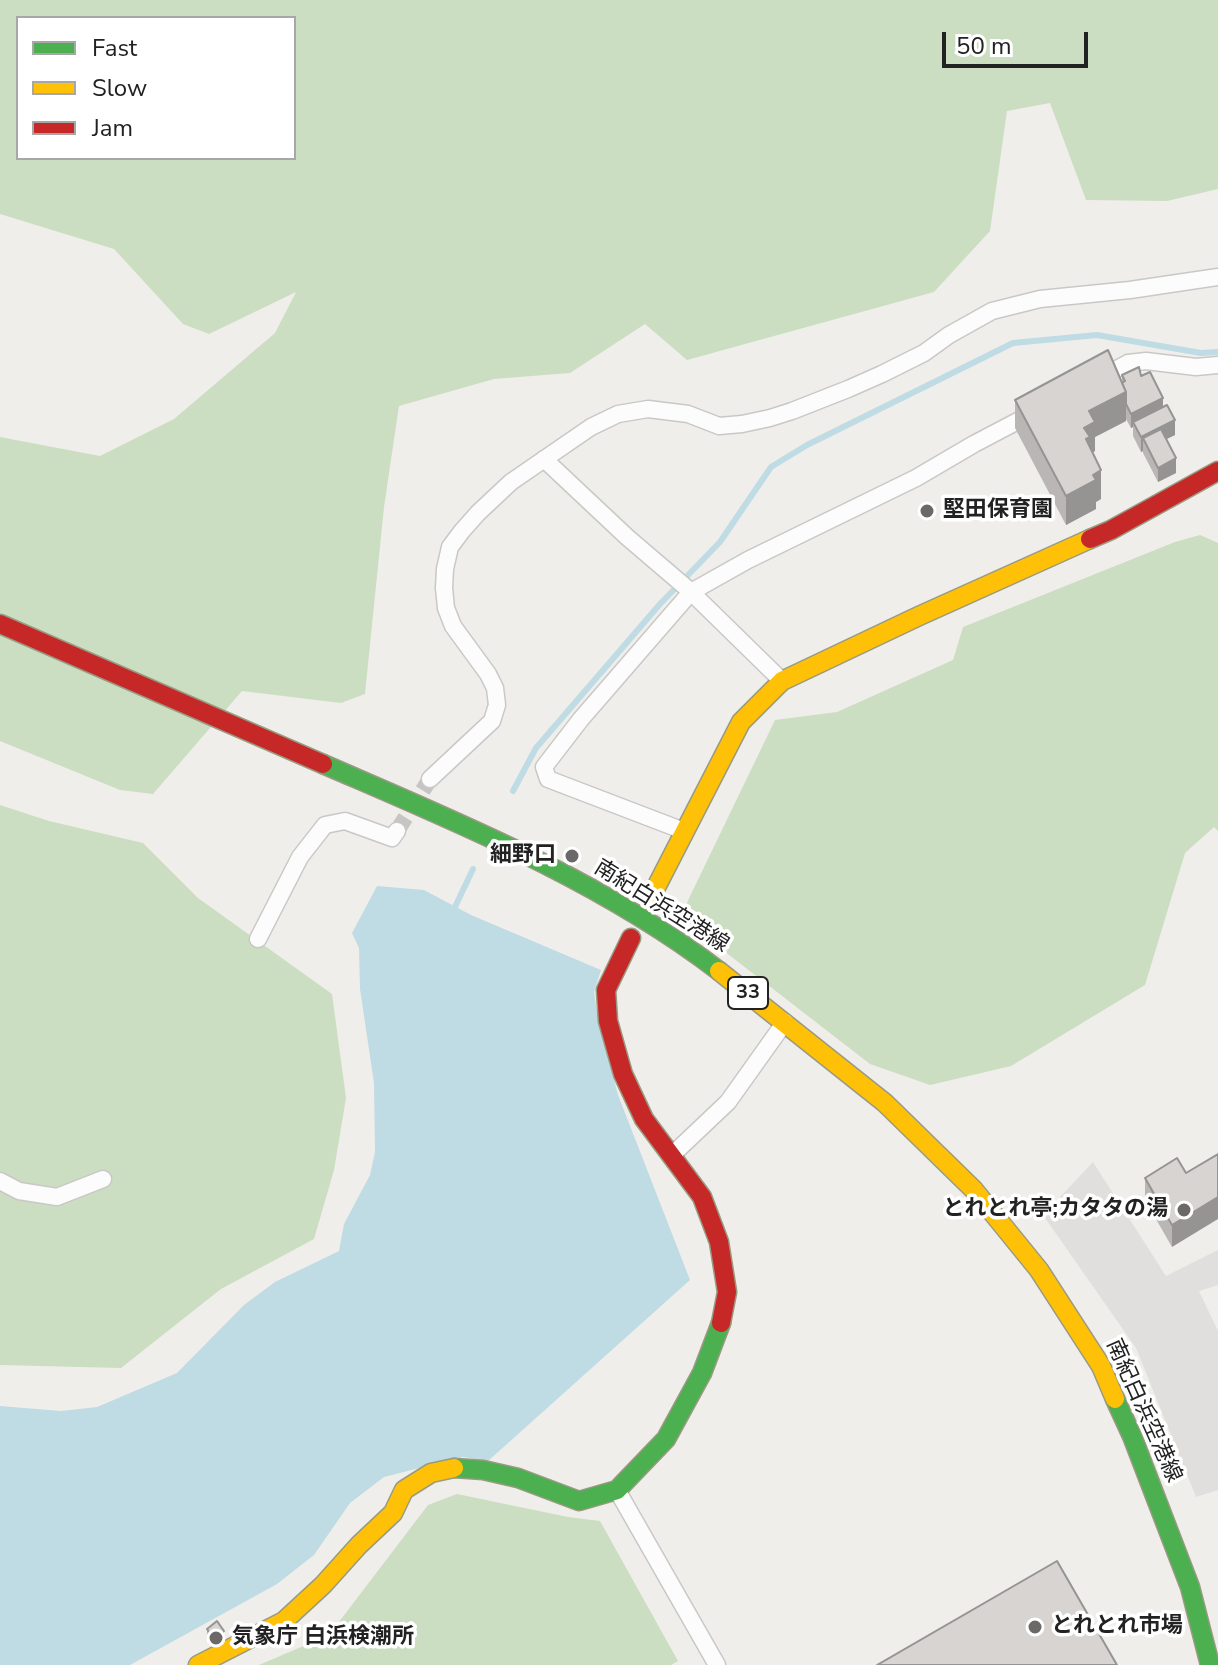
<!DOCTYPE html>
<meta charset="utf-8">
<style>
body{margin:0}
#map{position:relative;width:1218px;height:1665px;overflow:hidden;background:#f0eeeb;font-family:"Nunito Sans",sans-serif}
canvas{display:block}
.legend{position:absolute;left:16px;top:16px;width:280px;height:144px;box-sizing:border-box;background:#fff;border:2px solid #a7a7a7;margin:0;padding:10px 14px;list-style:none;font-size:24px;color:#222}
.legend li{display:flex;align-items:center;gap:16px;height:40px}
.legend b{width:40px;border:2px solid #a7a7a7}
.scale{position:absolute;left:942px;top:32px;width:146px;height:36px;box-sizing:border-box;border:4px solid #222;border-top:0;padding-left:10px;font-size:24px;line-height:28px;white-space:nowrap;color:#222;-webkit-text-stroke:6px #fff;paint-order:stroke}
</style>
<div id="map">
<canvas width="1218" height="1665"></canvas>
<ul class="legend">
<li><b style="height:10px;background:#4caf50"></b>Fast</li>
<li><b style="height:10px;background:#ffc107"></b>Slow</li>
<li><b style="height:10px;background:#c62828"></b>Jam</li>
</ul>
<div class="scale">50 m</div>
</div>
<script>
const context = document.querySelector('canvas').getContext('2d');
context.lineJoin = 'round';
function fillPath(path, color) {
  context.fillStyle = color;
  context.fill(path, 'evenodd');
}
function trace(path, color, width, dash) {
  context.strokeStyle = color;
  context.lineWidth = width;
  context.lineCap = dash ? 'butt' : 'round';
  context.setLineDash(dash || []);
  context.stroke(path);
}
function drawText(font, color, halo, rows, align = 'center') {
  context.font = font + ' "Nunito Sans","Noto Sans JP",sans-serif';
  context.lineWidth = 7;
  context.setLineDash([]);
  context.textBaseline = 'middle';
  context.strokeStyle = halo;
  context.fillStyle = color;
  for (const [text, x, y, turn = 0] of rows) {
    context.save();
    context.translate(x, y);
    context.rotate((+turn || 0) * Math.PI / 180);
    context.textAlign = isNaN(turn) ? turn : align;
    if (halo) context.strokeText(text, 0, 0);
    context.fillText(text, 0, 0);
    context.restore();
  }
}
const forest = new Path2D(`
 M0,0H1218V189L1167,201L1086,200L1050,103L1007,111L990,231L934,292L687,360L645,324L570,373L494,379L399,406L384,507L365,694L341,703L242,691L153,794L120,790L0,741V437L100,456L174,419L275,333L296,292L209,334L183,324L114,249L0,214ZM18,18H294V158H18Z
 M1200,535L1218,543V831L1214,827L1185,853L1145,985L1011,1066L930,1085L870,1064L680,917L775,720L837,712L953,660L963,627L1175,542Z
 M0,805L49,821L143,843L198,898L332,994L346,1098L334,1170L314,1239L221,1289L121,1368L0,1365Z
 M457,1494L568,1517L600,1521L678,1661L671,1665H259L329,1635L428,1505Z`);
const parking = new Path2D(`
 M1093,1162L1166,1276L1218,1250V1285L1199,1291L1218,1331V1490L1196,1497L1136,1348L1043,1215Z`);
const water = new Path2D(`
 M377,886L424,890L471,915L601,970L594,992L598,1019L618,1095L690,1280L488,1461L463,1457L384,1477L350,1503L314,1555L277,1584L130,1665H0V1406L61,1411L97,1407L177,1373L244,1305L275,1282L339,1251L344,1224L370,1175L375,1152L374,1083L360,989L359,948L352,933Z`);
const stream = new Path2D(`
 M513,791L536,748L660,604L720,542L771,467L807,445L1013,343L1097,335L1201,353L1218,352
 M455,907L473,869`);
const streetTunnel = new Path2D(`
 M397,831L430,779`);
const street = new Path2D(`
 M1100,378L1128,363L1146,361L1196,367L1218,365
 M544,459L627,537L689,590L782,681
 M430,779L492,721L497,705L495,688L488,674L453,626L446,608L444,588L445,569L450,547L462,531L478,513L511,482L591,427L618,414L648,409L688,414L719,426L742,424L770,418L792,411L848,389L882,374L924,353L949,335L992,311L1040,299L1130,290L1218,277
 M684,831L548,779L544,767L581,719L691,592L748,560L916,478L974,444L1033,413
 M258,939L300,857L325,825L345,821L392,838L397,831
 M671,1156L728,1102L785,1022
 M0,1181L19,1191L57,1197L103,1179
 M617,1490L717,1665`);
const fast = new Path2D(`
 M323,764C459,823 600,880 719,971
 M1115,1399L1132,1436L1190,1587L1210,1665
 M454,1468L483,1470L518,1478L579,1501L617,1490L666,1439L702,1373L721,1323`);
const slow = new Path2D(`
 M649,901L741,722L782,681L919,616L1090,539
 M719,971L885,1103L974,1190L1039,1270L1101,1366L1115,1399
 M198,1665L284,1621L323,1585L359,1545L393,1513L404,1490L431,1473L454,1468`);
const jam = new Path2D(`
 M1090,539L1111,530L1218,471
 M0,624L323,764
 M631,938L606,990L608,1021L623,1074L644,1119L702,1197L719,1242L727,1292L721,1323`);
const wall = new Path2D(`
 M1122,375L1141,376L1163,407L1175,435L1166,439L1176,473L1158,482L1143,453V451L1141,452L1133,436V427L1131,428L1126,419V421L1095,437V451L1093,452L1101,499L1096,502V509L1066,525L1015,428V400L1122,382Z
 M1177,1158L1172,1247L1145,1200V1178Z
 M207,1629L224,1639L214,1647L207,1637Z`);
const shadedWall = new Path2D(`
 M1126,392V421L1095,437V451L1090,454L1084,428L1089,411Z
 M1163,398V412L1133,422V427L1131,428V414Z
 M1175,420V435L1148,448L1143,438V451L1141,452V437Z
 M1176,458V473L1158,482V468Z
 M1101,470V499L1096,502V509L1066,525V496Z
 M1218,1197V1219L1172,1247V1225Z
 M224,1631V1639L214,1647V1639Z`);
const building = new Path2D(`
 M1108,350L1126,392L1089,411L1095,422L1084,428L1090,437L1086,439L1101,470L1093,475L1096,480L1066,496L1015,400Z
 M1139,367L1141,376L1150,372L1163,398L1131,414L1126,404V392L1122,383L1125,381L1122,375Z
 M1167,405L1175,420L1141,437L1133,422Z
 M1161,429L1176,458L1158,468L1143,438Z
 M1218,1154V1197L1172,1225L1145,1178L1177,1158L1186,1173Z
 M1057,1561L1117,1665H877Z
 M217,1621L224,1631L214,1639L207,1629Z`);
const markers = [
 [927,511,8,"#6a6968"],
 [572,856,8,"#6a6968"],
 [1184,1210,8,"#6a6968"],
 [1035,1627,8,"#6a6968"],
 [216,1638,8,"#6a6968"]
];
const shields = [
 [748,993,40]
];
const shieldNames = [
 ["33",748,993]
];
const poiNames = [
 ["堅田保育園",943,511],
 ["細野口",556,856,"right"],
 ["とれとれ亭;カタタの湯",1168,1210,"right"],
 ["とれとれ市場",1051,1627],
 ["気象庁 白浜検潮所",232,1638]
];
const streetNames = [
 ["南紀白浜空港線",661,907,32],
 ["南紀白浜空港線",1143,1411,66]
];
fillPath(forest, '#cbdec1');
fillPath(parking, '#e0dfde');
fillPath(water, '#bfdbe3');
trace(stream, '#bfdbe3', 6);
trace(streetTunnel, '#c7c5c3', 16, [16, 8]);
trace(street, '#c9c8c7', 19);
trace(fast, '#999a82', 21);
trace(slow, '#999a82', 21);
trace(jam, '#999a82', 21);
trace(street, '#fdfcfc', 16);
trace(fast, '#4caf50', 18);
trace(slow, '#ffc107', 18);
trace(jam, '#c62828', 18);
fillPath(wall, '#b9b6b5');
fillPath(shadedWall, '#969493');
fillPath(building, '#d7d4d2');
trace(building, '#969493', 2);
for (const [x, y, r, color] of markers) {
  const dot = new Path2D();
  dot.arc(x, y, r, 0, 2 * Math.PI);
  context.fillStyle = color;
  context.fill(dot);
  trace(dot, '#fff', 3);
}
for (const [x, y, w] of shields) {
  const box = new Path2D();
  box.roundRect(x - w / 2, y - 16, w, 32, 6);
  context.fillStyle = '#fff';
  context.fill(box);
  trace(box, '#222', 2);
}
drawText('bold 20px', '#222', null, shieldNames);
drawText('bold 22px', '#222', '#fff', poiNames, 'left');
drawText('22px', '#222', '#fff', streetNames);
</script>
